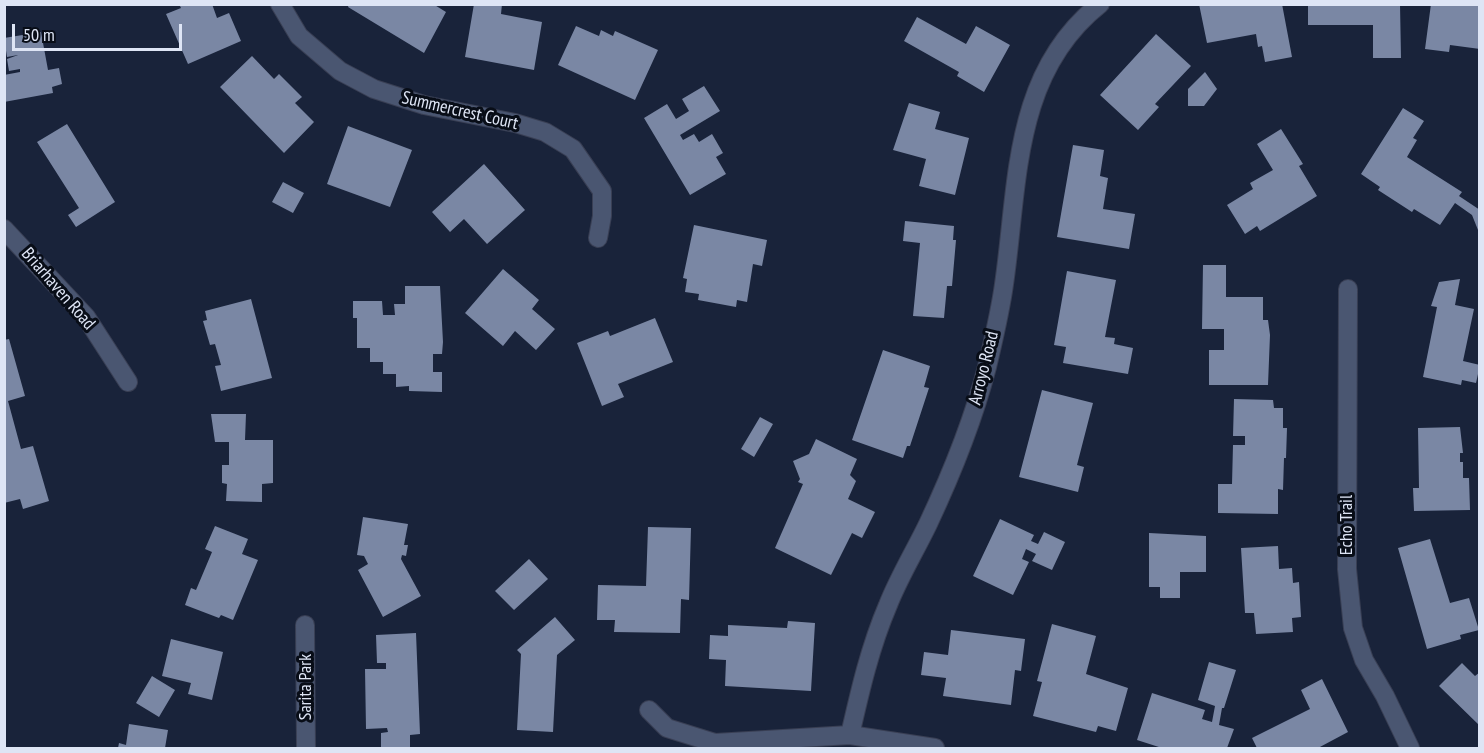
<!DOCTYPE html>
<style>
body{margin:0}
#map{position:relative;width:1484px;height:753px;overflow:hidden;background:#19233a;font-family:"PT Sans Narrow",sans-serif}
canvas{display:block}
.frame{position:absolute;inset:0;border:6px solid #dee5f5;pointer-events:none}
.scale{position:absolute;left:12px;top:24px;width:170px;height:27px;box-sizing:border-box;border:3px solid #dee5f5;border-top:0;padding-left:8px;font-size:18px;line-height:21px;white-space:nowrap;color:#dee5f5;-webkit-text-stroke:4px #080d17;paint-order:stroke}
</style>
<div id="map">
<canvas width="1484" height="753"></canvas>
<div class="frame"></div>
<div class="scale">50 m</div>
</div>
<script>
const context = document.querySelector('canvas').getContext('2d');
context.lineJoin = 'round';
function fillPath(path, color) {
  context.fillStyle = color;
  context.fill(path, 'evenodd');
}
function trace(path, color, width, dash) {
  context.strokeStyle = color;
  context.lineWidth = width;
  context.lineCap = dash ? 'butt' : 'round';
  context.setLineDash(dash || []);
  context.stroke(path);
}
function drawText(font, color, halo, rows, align = 'center') {
  context.font = font + ' "PT Sans Narrow",sans-serif';
  context.lineWidth = 6;
  context.setLineDash([]);
  context.textBaseline = 'middle';
  context.strokeStyle = halo;
  context.fillStyle = color;
  for (const [text, x, y, turn = 0] of rows) {
    context.save();
    context.translate(x, y);
    context.rotate((+turn || 0) * Math.PI / 180);
    context.textAlign = isNaN(turn) ? turn : align;
    if (halo) context.strokeText(text, 0, 0);
    context.fillText(text, 0, 0);
    context.restore();
  }
}
const building = new Path2D(`
 M179,4H212L217,18L229,13L241,41L188,64L166,14L181,8Z
 M349,4H433L446,12L424,53L348,7Z
 M474,4H502L501,14L542,22L534,70L465,57Z
 M1199,4H1282L1292,57L1265,62L1262,46L1258,47L1256,34L1207,43Z
 M1308,4H1400L1401,58H1373V25H1308Z
 M1431,4H1480V49L1450,45L1449,52L1425,49Z
 M917,17L966,44L976,26L1010,45L984,92L957,76L959,72L904,41Z
 M576,26L599,36L601,30L613,36L615,31L658,50L635,100L558,65Z
 M41,32L48,70L59,68L62,84L52,87L53,93L4,102V75L20,72V69L9,71L7,59L18,55L7,57L4,38Z
 M1156,34L1191,66L1155,104L1159,107L1138,130L1100,95Z
 M252,56L274,79L279,74L302,97L295,103L314,122L284,153L220,87Z
 M1205,72L1217,89L1204,106H1188V89Z
 M704,86L720,111L680,135L683,140L694,134L699,142L712,134L723,153L716,157L726,174L690,195L644,118L667,104L676,119L689,111L682,99Z
 M909,103L940,112L935,129L969,138L955,195L919,186L926,159L893,150Z
 M1403,108L1424,121L1413,138L1417,140L1407,157L1462,192L1459,196L1480,210V235L1472,215L1455,203L1440,225L1414,209L1412,212L1378,190L1380,187L1361,174Z
 M67,124L115,202L76,227L68,215L79,208L37,142Z
 M348,126L412,150L390,207L327,184Z
 M1281,129L1303,164L1299,166L1317,196L1260,231L1257,226L1245,234L1227,205L1253,189L1250,183L1273,170L1257,144Z
 M1073,145L1104,150L1100,176L1108,178L1103,209L1135,214L1129,249L1057,237Z
 M484,164L525,210L487,244L464,219L450,232L432,212Z
 M283,182L304,193L293,213L272,202Z
 M905,221L954,226L953,240H956L952,286H947L944,318L913,316L920,243L903,241Z
 M694,225L767,240L762,266L753,264L747,302L737,300L736,307L698,300L699,294L685,292L687,279L683,278Z
 M1203,265H1226V297H1263V320H1268L1270,335L1268,385H1209V350H1224V329H1202Z
 M503,269L539,300L532,309L555,329L536,350L515,331L503,346L465,313Z
 M1067,271L1116,280L1105,337L1115,338L1114,344L1133,348L1128,374L1063,363L1066,347L1054,345Z
 M1460,279L1455,305L1474,309L1463,361L1480,365L1476,383L1462,380L1461,385L1423,377L1437,307L1431,306L1439,282Z
 M405,286H440L443,342L442,354H433V372H442V392L409,391V386L396,387V374H383V362H370V348H357V318H353V301H382L383,315H395L394,304H405Z
 M251,299L272,378L221,391L215,366L221,365L215,344L210,345L203,321L207,320L205,311Z
 M655,318L673,362L618,384L624,397L602,406L577,343L608,331L610,336Z
 M9,339L25,396L8,401L21,449L33,446L49,501L23,509L20,499L4,503V340Z
 M883,350L930,366L924,387L929,388L910,446H907L903,458L852,440Z
 M1042,390L1093,403L1077,465L1084,467L1078,492L1019,477Z
 M1234,399L1273,400L1274,408H1283V428H1287L1286,458H1284L1283,490L1278,489V514L1218,513V484H1232L1233,445H1245V436H1233Z
 M211,414H246L245,440H273V483L262,484V502L226,501L227,484L222,483V465H229V442H215Z
 M760,417L773,424L754,457L741,449Z
 M1460,427L1463,453H1460V462H1463V478H1469L1470,510L1414,511L1413,488H1419L1418,428Z
 M816,439L857,459L850,475L856,481L848,499L875,512L862,538L852,533L831,575L775,548L803,484L798,482L800,479L793,461L809,454Z
 M363,517L408,524L404,545H408L406,556L402,555L401,559L421,596L383,617L358,570L368,564L364,556L357,555Z
 M1000,519L1034,535L1031,541L1038,544L1044,532L1065,542L1052,570L1032,561L1036,554L1026,549L1022,559L1029,562L1013,595L973,576Z
 M215,526L248,539L242,554L258,560L233,620L221,615L219,618L185,605L191,588L196,590L212,552L205,549Z
 M648,527L691,528L689,600L681,599L680,633L614,632L615,620H597L598,585L646,586Z
 M1149,533L1206,536V572H1180V598H1160V587H1149Z
 M1430,539L1450,603L1469,598L1479,630L1460,635L1461,639L1427,649L1398,548Z
 M1278,546L1279,569L1292,568L1293,583L1299,582L1301,617L1292,618L1293,632L1256,634L1254,613H1245L1241,548Z
 M529,559L548,579L514,610L495,591Z
 M555,617L575,640L557,655L553,732L517,730L521,654L517,650Z
 M788,621L815,623L811,691L725,686L726,660L709,659L710,635L728,636V625L787,628Z
 M1052,624L1096,636L1086,674L1128,688L1116,731L1098,726L1096,732L1033,716L1042,682L1037,681Z
 M951,630L1025,639L1021,671L1015,670L1011,705L943,696L946,678L921,675L924,652L948,655Z
 M416,633L420,734L410,735V748H381V733L388,732L387,728L366,729L365,669H386V663H377L376,635Z
 M171,639L223,652L212,700L188,694L191,683L162,676Z
 M1209,662L1236,670L1224,708H1222L1219,725L1234,729L1227,748H1162L1137,740L1152,693L1205,710L1202,719L1212,722L1215,706L1198,700Z
 M1462,663L1475,676L1480,672V726L1439,686Z
 M152,676L175,690L159,717L136,703Z
 M1322,679L1348,732L1318,748H1257L1252,738L1310,709L1301,690Z
 M129,724L168,730L165,748H118L119,743L126,745Z`);
const street = new Path2D(`
 M280,4L299,36L340,71L374,89L424,105L515,123L545,132L573,149L602,191V216L598,238
 M4,229L86,317L128,382
 M1348,289L1347,569L1353,628L1364,660L1385,696L1410,748
 M305,625L306,748
 M649,710L667,728L715,743L850,735L935,748
 M850,735C860,691 870,647 888,605C899,577 915,551 928,524C952,473 973,421 987,367C993,342 999,316 1003,291C1019,189 1010,75 1100,4`);
const streetNames = [
 ["Summercrest Court",460,111,13],
 ["Briarhaven Road",58,289,49],
 ["Arroyo Road",984,368,-76],
 ["Echo Trail",1347,525,-90],
 ["Sarita Park",306,687,-90]
];
fillPath(building, '#7a87a4');
trace(street, '#393f54', 20);
trace(street, '#4a5671', 18);
drawText('18px', '#dee5f5', '#080d17', streetNames);
</script>
